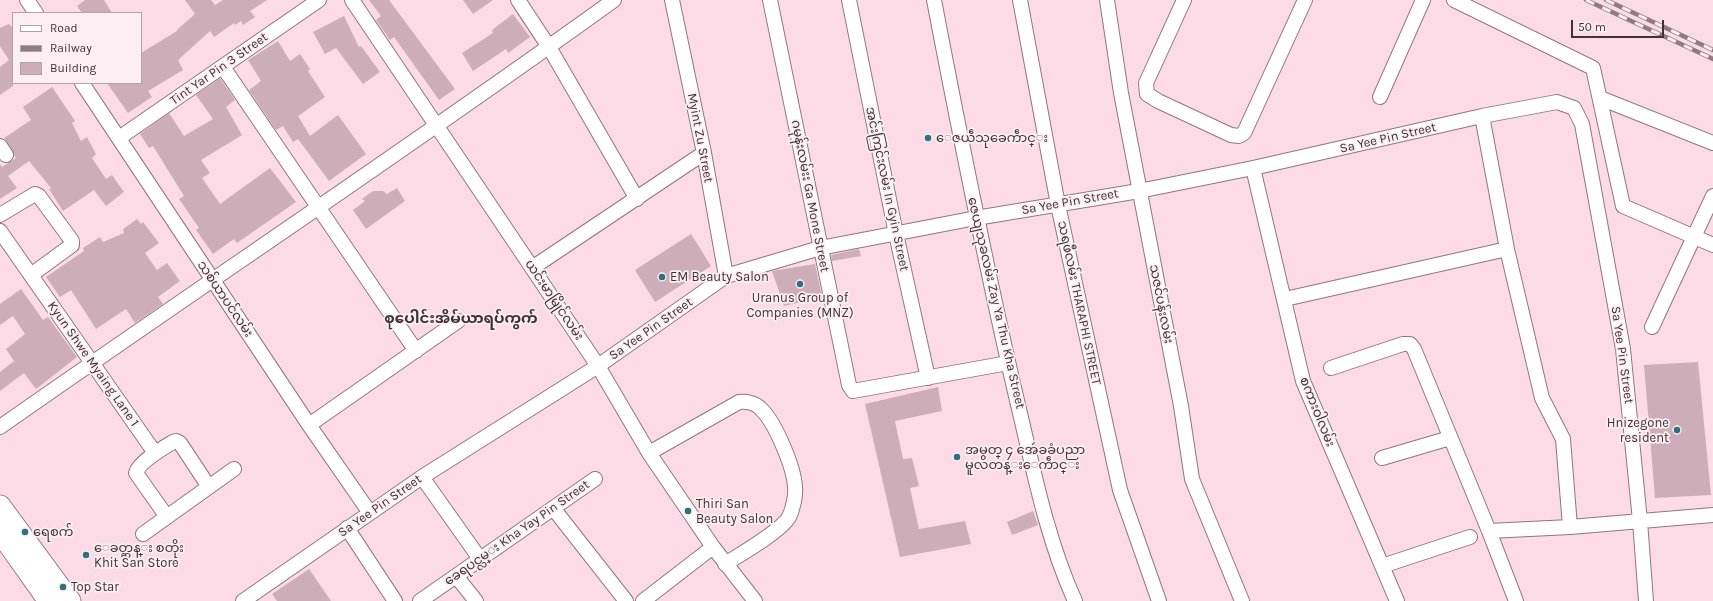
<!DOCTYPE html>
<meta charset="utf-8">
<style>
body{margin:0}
#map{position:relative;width:1713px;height:601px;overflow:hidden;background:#fcdbe6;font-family:Karla,sans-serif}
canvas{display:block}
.legend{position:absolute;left:12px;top:12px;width:130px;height:72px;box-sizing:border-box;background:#fceef3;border:1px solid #b0a3a7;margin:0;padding:5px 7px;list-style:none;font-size:12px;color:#3e3236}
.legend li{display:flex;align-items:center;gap:8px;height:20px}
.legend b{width:20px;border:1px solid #b0a3a7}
.scale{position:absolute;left:1571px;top:20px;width:93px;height:18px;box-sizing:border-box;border:2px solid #3e3236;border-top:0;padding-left:5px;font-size:12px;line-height:14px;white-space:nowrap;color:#3e3236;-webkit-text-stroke:3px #fceef3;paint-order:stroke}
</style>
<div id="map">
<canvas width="1713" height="601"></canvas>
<ul class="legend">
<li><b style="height:5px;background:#fff"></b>Road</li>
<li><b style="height:5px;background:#907b82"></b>Railway</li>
<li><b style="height:11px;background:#cdaeb8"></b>Building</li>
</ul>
<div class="scale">50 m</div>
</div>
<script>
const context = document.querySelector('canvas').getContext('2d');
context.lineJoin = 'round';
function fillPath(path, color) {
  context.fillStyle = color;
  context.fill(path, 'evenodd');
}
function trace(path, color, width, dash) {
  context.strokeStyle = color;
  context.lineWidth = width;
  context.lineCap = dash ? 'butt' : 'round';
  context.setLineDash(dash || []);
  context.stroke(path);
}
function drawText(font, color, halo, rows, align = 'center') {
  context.font = font + ' Karla,"Noto Sans Myanmar",sans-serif';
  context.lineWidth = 3.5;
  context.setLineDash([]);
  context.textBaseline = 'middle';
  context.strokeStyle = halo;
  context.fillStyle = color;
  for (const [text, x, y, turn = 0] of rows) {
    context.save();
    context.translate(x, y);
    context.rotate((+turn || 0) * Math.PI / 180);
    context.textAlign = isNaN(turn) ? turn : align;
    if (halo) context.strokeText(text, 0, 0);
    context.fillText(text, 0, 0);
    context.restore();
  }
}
const building = new Path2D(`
 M85,0H104L112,13H82L77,6Z
 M185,0H211L215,5L223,0H267L250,11L255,17L243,25L241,21L235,25L234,23L214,37L210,31L178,60L183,70L148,91L152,97L128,113L107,83H141V53L177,31V30L195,14Z
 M369,0H389L455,89L439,100L394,37L390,40L376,20L381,16Z
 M463,0H493L473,14Z
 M513,14L530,37L508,53L506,49L473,71L462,53L493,33L492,30Z
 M344,16L359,47L361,46L380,72L363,84L336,48L325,54L313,32Z
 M9,24L13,28V86L0,95V67L9,60L0,46V28Z
 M278,41L290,61L300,54L310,69L308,71L325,97L298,116L310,136L338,115L366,154L329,181L298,139L293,142L283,126L276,130L249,90L261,81L248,60Z
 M220,78L235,100L226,107L242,135L201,160L210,173L202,178L220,204L270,168L296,202L237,243L234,239L213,254L196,230L199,228L179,199L184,196L153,146L149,148L140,134L169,113L184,136L213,119L196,95Z
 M52,87L75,121L72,123L81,141L87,137L96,154L92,158L106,179L112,175L124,192L106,206L94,190L63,211L49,189L51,188L29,161L8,176L17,188L0,199V164L2,167L16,158L4,138L31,120L23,107Z
 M397,188L405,201L366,229L353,210L365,201L362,199L373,191H383L387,194Z
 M137,219L141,224L143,222L159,243L145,253L157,270L167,263L180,281L158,297L163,304L135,323L126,309L96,329L71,290L60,297L46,277L84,251L83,248L100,237L103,242L124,233L123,229Z
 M691,234L711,266L655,302L635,270Z
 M859,249L861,256L832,261L831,255Z
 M815,264L822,297L784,306L772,271Z
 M21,289L43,320L48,317L77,357L36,389L24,373L0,391V372L14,361L6,349L25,334L13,316L0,325V304Z
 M1698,362L1711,495L1655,498L1644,365Z
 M938,387L942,411L895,421L903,459L912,458L919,486L910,488L919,529L965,521L971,544L900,557L865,404Z
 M1033,511L1038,525L1012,535L1007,522Z
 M309,569L331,601H277L272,594Z`);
const street = new Path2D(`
 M27,0L36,13
 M352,0L598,366L649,453L713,547L755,601
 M518,0L549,47L637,199
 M672,0L704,153L726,276
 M770,0L849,385L853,391L1008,363
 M849,0L896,234L928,378
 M934,0C959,131 985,262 1015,392C1032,462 1045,535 1075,601
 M1020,0L1058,205L1120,490L1159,601
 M1107,0L1121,93L1181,406L1192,479L1242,601
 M1184,0L1146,83L1147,94L1158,101L1231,135L1239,136L1244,133L1305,0
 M1454,0L1593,68L1623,206L1713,245
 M223,67L416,351
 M82,83L309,425L370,513
 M1380,97L1423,0
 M1600,98L1713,143
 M1482,116L1507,249L1542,398L1563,439L1570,527
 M119,138L319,0
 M0,146L6,155
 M1253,168L1303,381L1397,601
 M0,215L35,194L39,196L72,241V245L31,275
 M0,231L155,453
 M532,268L704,153
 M1285,299L1507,249
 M1652,327L1713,196
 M1331,368L1403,344H1410L1414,349L1489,531L1570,527L1713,515
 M309,425L458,321
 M0,427C204,284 412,146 614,0
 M649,453L739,402C746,401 756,403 761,409C775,422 794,467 795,487C796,495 793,509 789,517C781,531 741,554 725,564
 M1382,458L1450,438
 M422,477L480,559
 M553,508L626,601
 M167,517L136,473C139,462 163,448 173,442L176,441L180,443L209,487
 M347,528L395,601
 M1489,531L1516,601
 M143,534L234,469
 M1382,566L1470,537
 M456,576L476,601
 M243,601L422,477L598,366L726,276L820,248L976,218L1139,191L1253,168L1482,116L1557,102L1574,108L1582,124L1623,349L1640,521L1646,601
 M420,601L595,479
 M643,601L713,547`);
const primary = new Path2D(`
 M0,506L70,601
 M0,532L49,601`);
const rail = new Path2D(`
 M1586,0L1713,59
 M1606,0L1713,50`);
const markers = [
 [928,138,4,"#2b717f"],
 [662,277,4,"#2b717f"],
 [800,284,4,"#2b717f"],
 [1677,430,4,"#2b717f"],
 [957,457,4,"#2b717f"],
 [688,511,4,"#2b717f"],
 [25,532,4,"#2b717f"],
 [86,555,4,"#2b717f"],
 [63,587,4,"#2b717f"]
];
const streetNames = [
 ["Tint Yar Pin 3 Street",219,69,-35],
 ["Myint Zu Street",700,138,79],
 ["Sa Yee Pin Street",1388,138,-13],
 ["အင်းကြင်းလမ်း In Gyin Street",887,189,78],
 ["ဂမုန်းလမ်းး Ga Mone Street",810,196,79],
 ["Sa Yee Pin Street",1070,202,-10],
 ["သစ်ယာပင်လမ်း",225,299,56],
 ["ယင်းမာမြိုင်လမ်း",554,300,56],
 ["ဇေယျသုခလမ်း Zay Ya Thu Kha Street",996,303,77],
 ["သရဖီလမ်း THARAPHI STREET",1079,303,78],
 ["သဇင်ပန်းလမ်း",1161,304,79],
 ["Sa Yee Pin Street",651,329,-35],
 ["Sa Yee Pin Street",1622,355,82],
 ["Kyun Shwe Myaing Lane 1",93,364,55],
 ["စကားဝါလမ်း",1317,412,68],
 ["Sa Yee Pin Street",380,506,-35],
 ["ခေရပင္လမ္း Kha Yay Pin Street",517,533,-35]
];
const poiNames = [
 ["ေဇယဵသုခေကဵာင္း",936,138],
 ["EM Beauty Salon",670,277],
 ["Uranus Group of",800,298,"center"],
 ["Companies (MNZ)",800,313,"center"],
 ["Hnizegone",1669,423,"right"],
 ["resident",1669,438,"right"],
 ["အမွတ္ ၄ အေဴခခံပညာ",965,450],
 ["မူလတန္းေကဵာင္း",965,465],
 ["Thiri San",696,504],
 ["Beauty Salon",696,519],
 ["ရေစက်",33,532],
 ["ေခတ္ဆန္း စတိုး",94,548],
 ["Khit San Store",94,563],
 ["Top Star",71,587]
];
const quarterNames = [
 ["စုပေါင်းအိမ်ယာရပ်ကွက်",461,319]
];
fillPath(building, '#cdaeb8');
trace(street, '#92757f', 16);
trace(primary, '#92757f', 23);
trace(street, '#fff', 14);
trace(primary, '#fff', 21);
trace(rail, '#907b82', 4.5);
trace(rail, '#fceef3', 3, [9]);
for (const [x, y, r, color] of markers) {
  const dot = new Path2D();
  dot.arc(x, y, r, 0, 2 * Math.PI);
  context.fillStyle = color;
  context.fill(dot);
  trace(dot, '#fceef3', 1.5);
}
drawText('13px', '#3e3236', '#fceef3', streetNames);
drawText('13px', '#3e3236', '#fceef3', poiNames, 'left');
drawText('bold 15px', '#3e3236', '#fceef3', quarterNames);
</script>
